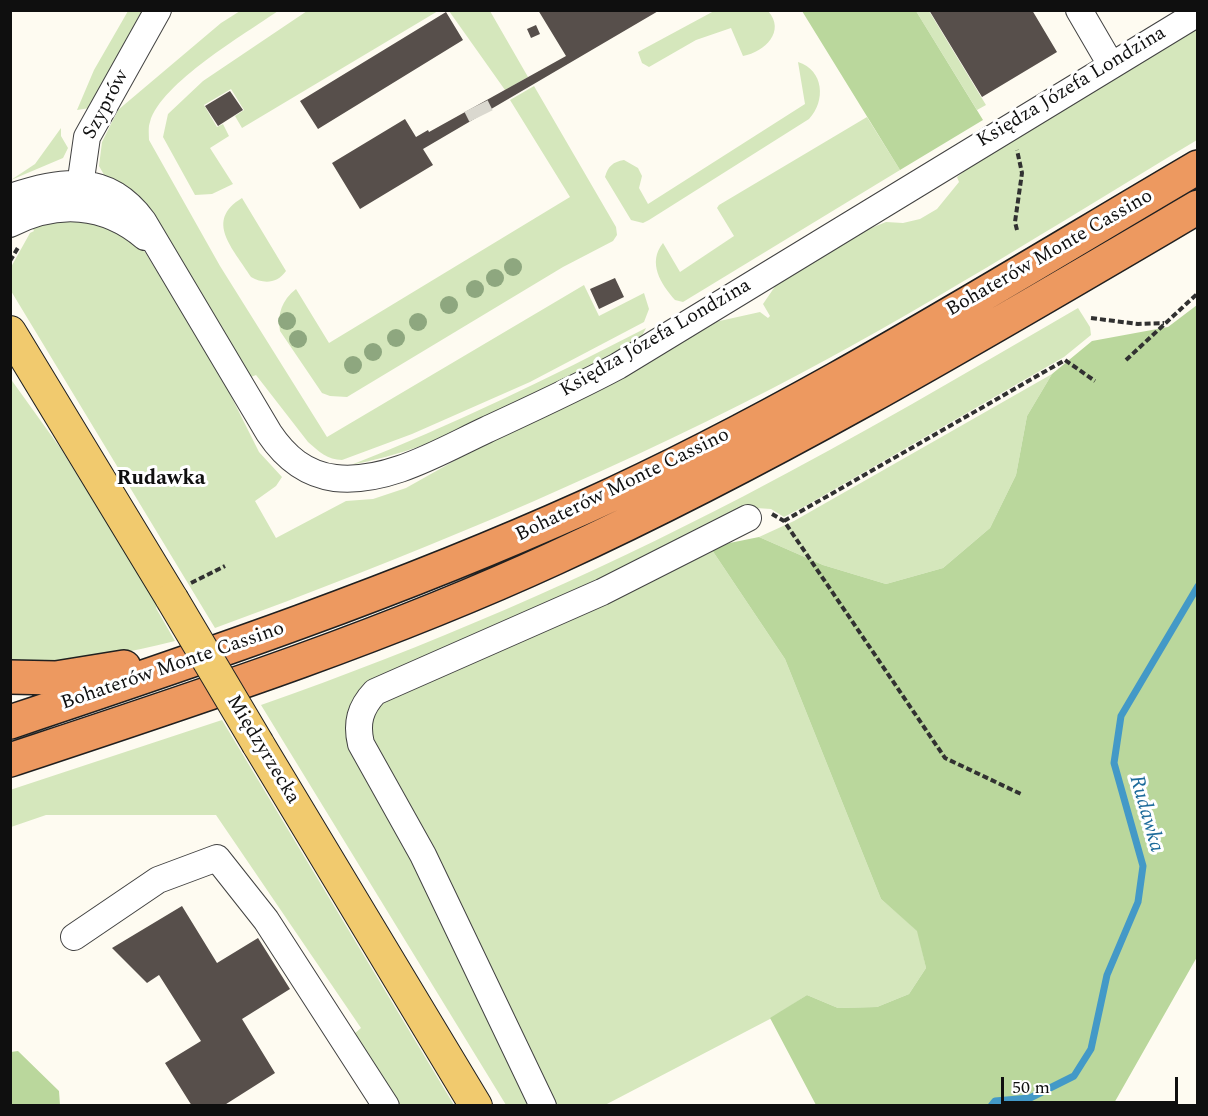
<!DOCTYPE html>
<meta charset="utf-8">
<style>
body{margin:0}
#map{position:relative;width:1208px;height:1116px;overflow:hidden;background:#fefbf1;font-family:Spectral,serif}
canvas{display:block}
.frame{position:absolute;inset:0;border:12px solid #0f0f0f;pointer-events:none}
.scale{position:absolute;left:1001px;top:1077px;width:177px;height:27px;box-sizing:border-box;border:3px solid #0f0f0f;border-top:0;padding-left:8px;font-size:18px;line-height:21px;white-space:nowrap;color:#0f0f0f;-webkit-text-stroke:4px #fff;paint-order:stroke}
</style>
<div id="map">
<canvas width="1208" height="1116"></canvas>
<div class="frame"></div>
<div class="scale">50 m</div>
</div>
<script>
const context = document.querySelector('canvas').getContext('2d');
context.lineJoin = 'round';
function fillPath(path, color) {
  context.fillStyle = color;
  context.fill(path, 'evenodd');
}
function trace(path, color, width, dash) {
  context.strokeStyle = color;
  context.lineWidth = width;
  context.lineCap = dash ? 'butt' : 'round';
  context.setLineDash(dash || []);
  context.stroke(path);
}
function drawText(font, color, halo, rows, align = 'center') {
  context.font = font + ' Spectral,serif';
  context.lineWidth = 6;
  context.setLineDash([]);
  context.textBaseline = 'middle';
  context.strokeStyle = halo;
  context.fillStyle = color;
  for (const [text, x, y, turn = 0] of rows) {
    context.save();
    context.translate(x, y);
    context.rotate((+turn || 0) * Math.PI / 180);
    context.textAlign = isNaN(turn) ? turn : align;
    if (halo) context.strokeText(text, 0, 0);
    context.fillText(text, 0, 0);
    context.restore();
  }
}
const green = new Path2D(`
 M128,11H147L90,108L77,110L94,70Z
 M240,11H278C245,34 161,83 150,122C148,127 149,134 149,140L220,266L327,437L584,285L599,316L644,293L649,309L644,322L530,382L412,434L342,460C328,460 318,451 308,442L256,375L251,377L169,242L107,180L99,166L102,142L118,110L221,23Z
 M307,11H438L242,128L235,116L244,110L231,89L204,105L217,127L223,124L229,136L210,148L233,184L212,194L195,195L163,137L168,114L203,81Z
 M449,11H490L528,77L505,90Z
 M714,11H768C786,31 765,52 743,56L731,28L696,40L649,67L642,63L638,52Z
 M916,11H929L986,105L977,110Z
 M1197,24V140C1057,224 918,313 773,388C592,481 406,558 215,628L11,291V267L30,233L34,231L31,225L51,219L98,222L143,249L215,364L259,452L282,477L276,486L255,501L276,538L346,501L373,499L406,488L486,443L608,385L715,322L760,312L768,318L770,316L763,304L776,285L859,233L886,222L903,223L920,219L937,209L959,182L957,177L1002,141Z
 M798,62C824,70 826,101 809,119L649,220L643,223L631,220L605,177C608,166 613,162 624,160L638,168L642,176L639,188L648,204L805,104Z
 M534,86L616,227L617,235L613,241L563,267L347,397L330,396L322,393L280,331C277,314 282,300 296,289L329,343L570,197L510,100Z
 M867,117L900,170L683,302L675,300C661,284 647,263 663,243L680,272L734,236L717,208L719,205Z
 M61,128V136L68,148L63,158L11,180L35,164Z
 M242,198L286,271C277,284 263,284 251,277C233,248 204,221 242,198Z
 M1078,308L1090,327L1091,335L1064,357L807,505L784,517L771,509L756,508L686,546L353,714L537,1105H506L261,705C427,647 588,577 744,496C857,437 968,372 1078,308Z
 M646,328L642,336L631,344C548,390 444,448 351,465C453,425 549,378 646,328Z
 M1052,374L1027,416L1016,475L990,528L943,568L886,584L823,565L759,537L794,521Z
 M10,378L61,449L158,606L156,608L175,641C121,654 66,666 11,662Z
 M710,547L785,659L881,899L918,931L926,968L909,994L877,1007L838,1008L807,995L770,1019L605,1105H549L371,742L369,717L375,704Z
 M222,720L454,1105H400L357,1043L354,1034L361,1028L216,815H46L11,827L10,790Z`);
const forest = new Path2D(`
 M802,11H916L983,120L900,170Z
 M1197,305V957L1113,1105H816L770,1018L807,995L838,1008L877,1007L909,994L926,968L917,931L881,899L785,659L710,547L759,537L823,565L886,584L943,568L990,528L1016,475L1027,416L1052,374L1092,341L1168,327Z
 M18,1051L59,1091L60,1105H11V1052Z`);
const stream = new Path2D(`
 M991,1106L995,1101L1030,1098L1074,1076L1091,1049L1107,975L1138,902L1143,866L1114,763L1121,716L1198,586`);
const building = new Path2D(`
 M538,10H660L423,149L433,165L360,209L332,163L405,119L416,137L428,130L429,132L566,56Z
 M929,10H1032L1057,52L982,97Z
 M446,12L463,40L318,129L300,101Z
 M536,25L540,34L531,38L527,29Z
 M230,91L243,110L218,126L205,106Z
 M615,278L624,297L599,309L590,289Z
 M182,906L217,963L258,938L290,989L242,1019L275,1073L223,1106H192L165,1063L201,1041L159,975L147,983L112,948Z`);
const minorTunnel = new Path2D(`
 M476,106L481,116`);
const path = new Path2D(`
 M1017,230L1015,222L1022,173L1017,150
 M10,261L19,246
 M1091,318L1138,324L1164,323
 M1126,360L1198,293
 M772,514L784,521L945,758L1021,794
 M784,521L1065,360L1095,381
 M191,583L225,566`);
const minor = new Path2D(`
 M1079,10L1111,65
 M10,197C62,180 107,172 143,221L269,433C285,457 305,474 335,478C387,484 441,451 486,430C531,409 575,389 618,366L1198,13
 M77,207L87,137L158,10
 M10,224C57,200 105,203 145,237
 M74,937L158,880L217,858L266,920L386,1106
 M543,1106L423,855L361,744C356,723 360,708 375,692L602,592L748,518`);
const major = new Path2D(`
 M10,332L172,599
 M258,744L476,1106`);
const highway = new Path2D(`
 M10,677L56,678L124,667
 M10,722C205,657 398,591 585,507C798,411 997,285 1198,167
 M10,760C194,699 379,639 555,558C777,456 987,331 1198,207`);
const majorBridge = new Path2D(`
 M172,599L258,744`);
const trees = [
 [513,267],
 [495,278],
 [475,289],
 [449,305],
 [287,321],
 [418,322],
 [396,338],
 [298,339],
 [373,352],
 [353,365]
];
const streetNames = [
 ["Księdza Józefa Londzina",1072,88,-31],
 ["Szyprów",107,105,-62],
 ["Bohaterów Monte Cassino",1050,254,-30],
 ["Księdza Józefa Londzina",656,339,-30],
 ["Bohaterów Monte Cassino",623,486,-26],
 ["Bohaterów Monte Cassino",173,667,-19],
 ["Międzyrzecka",262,750,59]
];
const neighbourhoodNames = [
 ["Rudawka",161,480]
];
const waterNames = [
 ["Rudawka",1145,814,74]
];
fillPath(green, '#d5e7bc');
fillPath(forest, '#bad79c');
trace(stream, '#4399c7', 7);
fillPath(building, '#574f4b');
trace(minorTunnel, '#dad8cf', 26, [26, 13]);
trace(minor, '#424242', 28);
trace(major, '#202020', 34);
trace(highway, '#202020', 36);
trace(path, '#313131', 4, [6, 3]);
trace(minor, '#fff', 26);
trace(major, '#f1ca6e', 32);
trace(highway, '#ed9960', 33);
trace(majorBridge, '#202020', 34, []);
trace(majorBridge, '#f1ca6e', 32);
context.fillStyle = '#8ea77f';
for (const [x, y] of trees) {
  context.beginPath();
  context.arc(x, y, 9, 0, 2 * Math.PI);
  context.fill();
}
drawText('20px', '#0f0f0f', '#fff', streetNames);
drawText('bold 21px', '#0f0f0f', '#fff', neighbourhoodNames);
drawText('italic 21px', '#1d6b9b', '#fff', waterNames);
</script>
